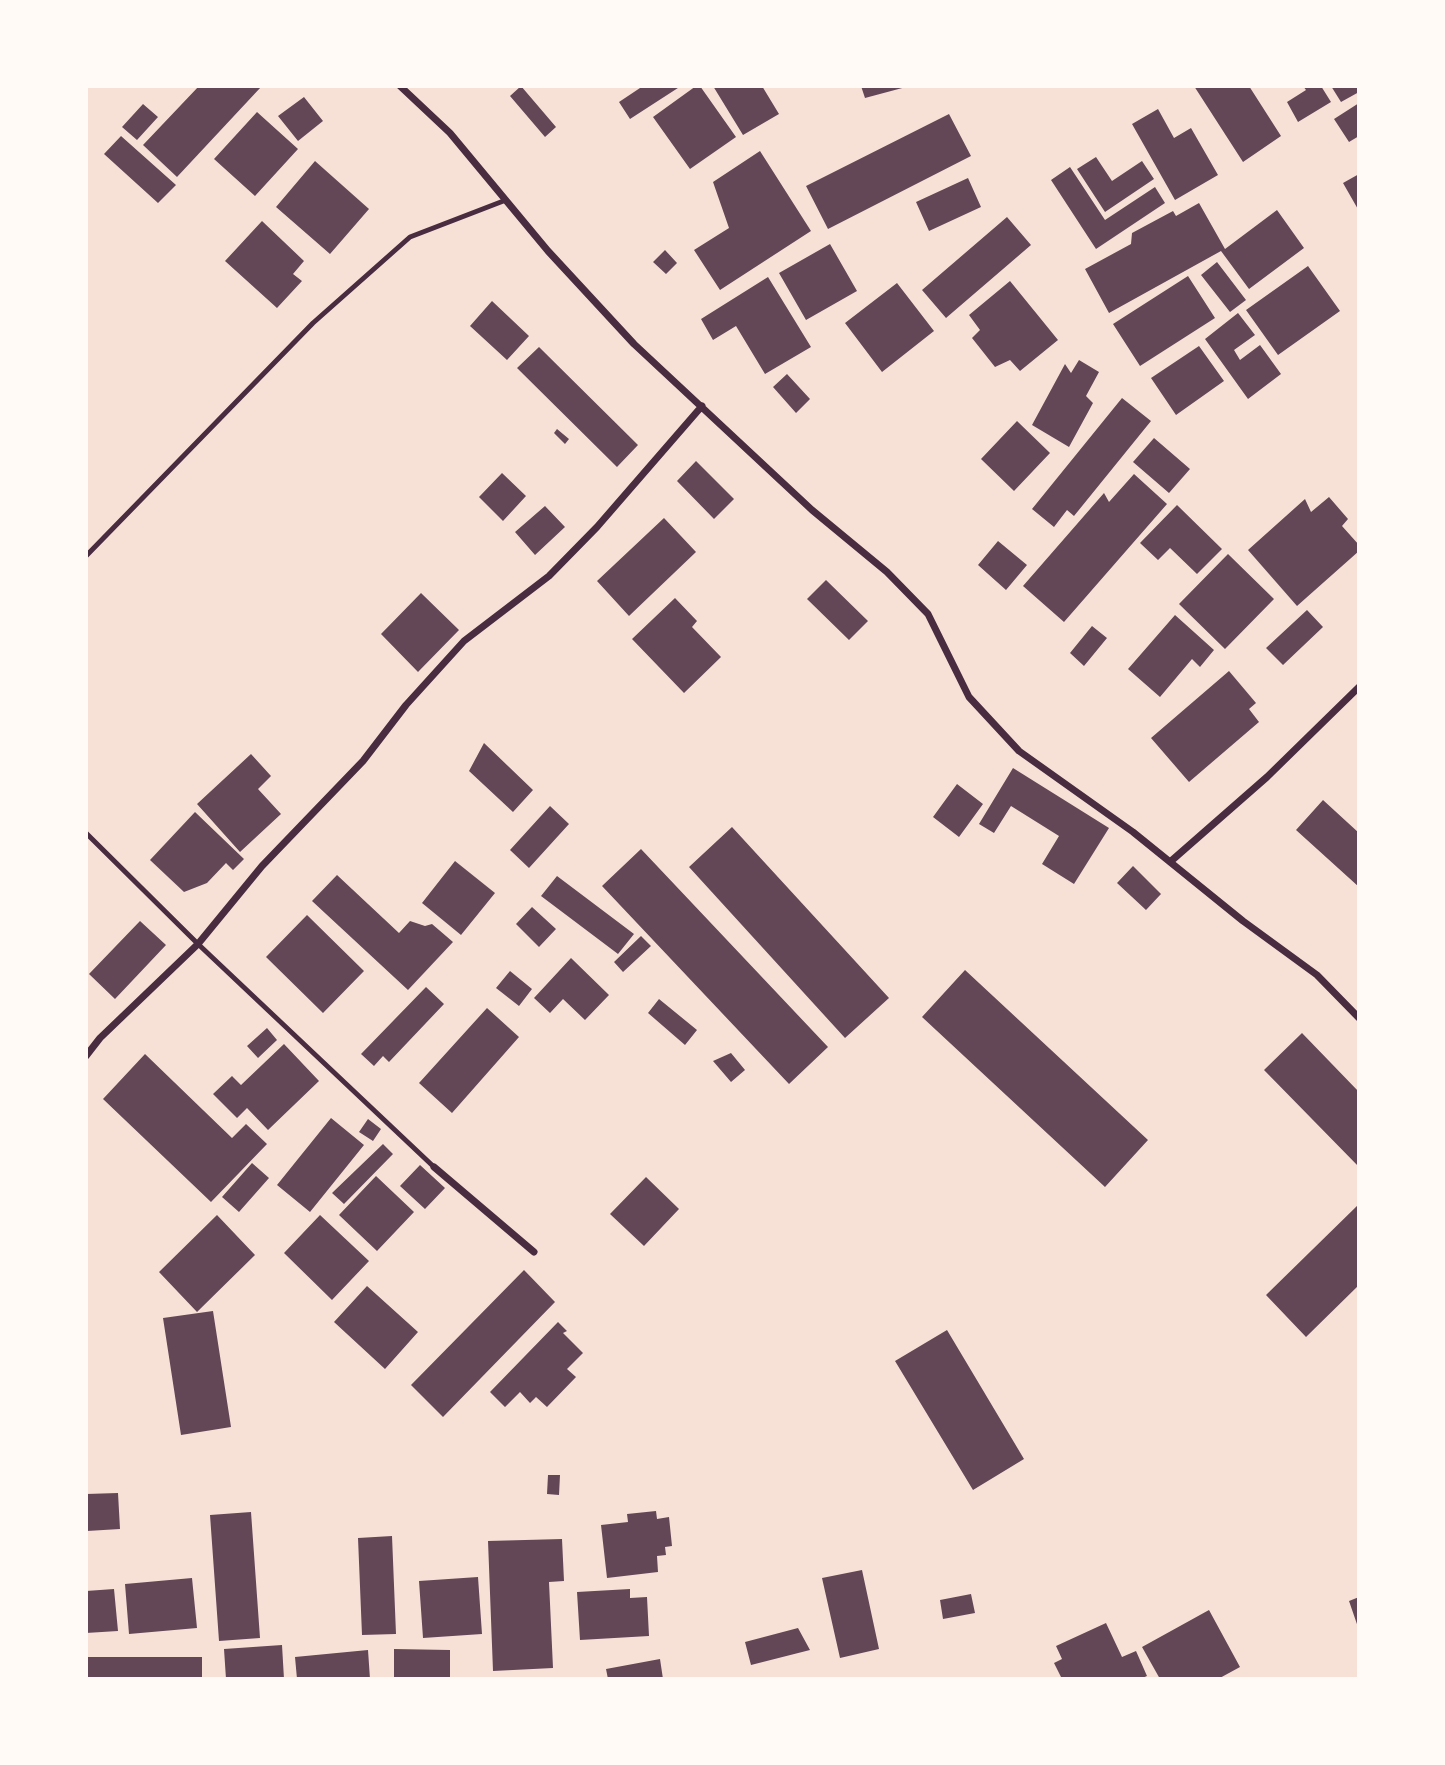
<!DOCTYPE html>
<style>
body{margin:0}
#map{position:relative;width:1445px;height:1765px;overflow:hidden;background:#f7e1d7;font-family:Figtree,sans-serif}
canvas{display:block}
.frame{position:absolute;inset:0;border:88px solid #fffaf5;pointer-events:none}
</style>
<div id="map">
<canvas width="1445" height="1765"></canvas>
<div class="frame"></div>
</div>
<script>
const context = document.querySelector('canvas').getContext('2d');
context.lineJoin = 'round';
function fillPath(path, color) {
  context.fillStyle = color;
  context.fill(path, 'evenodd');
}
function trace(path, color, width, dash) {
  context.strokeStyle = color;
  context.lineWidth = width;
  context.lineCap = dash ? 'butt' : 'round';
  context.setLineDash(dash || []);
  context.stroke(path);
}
const building = new Path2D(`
 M199,86L261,87L177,177L143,145Z
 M521,86L556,127L545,137L510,96Z
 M643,86H681L630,119L619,102Z
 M696,86H700L736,137L690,169L653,117Z
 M713,86H762L779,114L743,135Z
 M861,86H906V87L865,98Z
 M1194,86H1249L1281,136L1243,162Z
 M1303,86H1321L1331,102L1298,122L1287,102L1306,90Z
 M1331,86H1359V92L1341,102Z
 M304,97L323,121L298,141L278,116Z
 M1359,103V136L1349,142L1334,119Z
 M143,104L158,117L137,140L122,127Z
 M1158,109L1174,138L1191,128L1218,175L1175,200L1132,124Z
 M257,112L298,149L255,196L214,159Z
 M949,114L971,156L828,229L806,186Z
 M121,136L176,185L158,203L104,154Z
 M760,151L811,231L720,290L694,250L729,228L713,182Z
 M1096,157L1112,181L1142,161L1154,179L1105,212L1077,169Z
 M315,161L369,209L330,254L276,207Z
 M1070,167L1105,220L1155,187L1165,203L1096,249L1051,180Z
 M1359,174V211L1343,183Z
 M968,178L981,207L929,231L916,202Z
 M1199,203L1225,249L1277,210L1304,248L1249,289L1221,251L1109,313L1085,269L1131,244L1132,233L1173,211L1176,216Z
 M1007,217L1031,245L946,318L922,290Z
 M262,221L304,261L293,274L302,281L277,308L225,261Z
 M830,244L857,291L806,320L779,273Z
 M665,250L677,263L666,274L653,262Z
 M1217,262L1246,300L1230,312L1201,275Z
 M1308,266L1340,311L1278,355L1246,310Z
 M1188,276L1215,318L1140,366L1113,324Z
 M768,277L811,347L765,374L736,326L713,340L701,319Z
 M1010,281L1058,340L1020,371L1010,360L995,367L972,338L980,330L969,315Z
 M897,283L934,331L882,372L845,323Z
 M492,301L529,336L507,360L470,326Z
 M1238,313L1255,335L1234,350L1240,360L1260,345L1281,374L1248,399L1205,339Z
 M1199,346L1224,381L1176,415L1151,378Z
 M539,347L638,445L617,467L517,368Z
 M1079,360L1099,372L1086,396L1093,403L1069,447L1032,425L1065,364L1071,373Z
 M787,374L810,399L796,413L773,387Z
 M1122,398L1151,421L1074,516L1067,510L1054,527L1032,509Z
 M1017,421L1050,453L1014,491L981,459Z
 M557,429L569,439L565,444L554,433Z
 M1154,438L1190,469L1169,493L1133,462Z
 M696,461L734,499L714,519L677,481Z
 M502,473L526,496L503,521L479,497Z
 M1134,474L1167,504L1064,622L1023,586L1104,493L1109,502Z
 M1329,497L1348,519L1342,526L1359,545V551L1297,606L1248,550L1305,499L1311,512Z
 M1177,505L1222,549L1197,574L1170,548L1158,560L1140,543Z
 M545,506L565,527L535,555L515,532Z
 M664,518L696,552L629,616L597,581Z
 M998,541L1027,565L1006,590L978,565Z
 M1228,554L1274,599L1225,649L1179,604Z
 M826,580L868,621L849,640L807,599Z
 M421,593L459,630L418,672L381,634Z
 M675,598L697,621L692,627L721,657L684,693L632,639Z
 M1307,610L1323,627L1283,665L1266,648Z
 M1175,615L1214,650L1200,667L1192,659L1160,697L1128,669Z
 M1092,626L1107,638L1084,666L1070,653Z
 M1229,671L1256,703L1249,709L1259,722L1189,782L1151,738Z
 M484,743L533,790L513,812L469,771Z
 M251,754L271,776L258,789L281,814L240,852L197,804Z
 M1013,768L1109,828L1074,884L1042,864L1059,836L1011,806L994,833L979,824Z
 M957,784L983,804L959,837L933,817Z
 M1323,800L1359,833V887L1296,830Z
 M550,806L569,824L529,868L510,850Z
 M195,812L244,859L233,870L226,863L207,883L184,892L150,860Z
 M732,827L889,998L845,1038L689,867Z
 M641,849L828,1047L789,1084L602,886Z
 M455,861L495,893L461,935L422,903Z
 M1133,866L1161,894L1146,910L1117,883Z
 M337,875L399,933L410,921L425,926L432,924L453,942L408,990L312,901Z
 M557,876L634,934L618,954L541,896Z
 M532,907L556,929L539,947L516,924Z
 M307,915L364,971L323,1013L266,957Z
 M140,921L166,945L115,999L89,974Z
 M641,936L651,946L623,972L614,962Z
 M571,958L609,995L585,1020L563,999L550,1013L534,998Z
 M965,970L1148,1140L1105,1187L922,1017Z
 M510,971L532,989L519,1006L496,988Z
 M426,987L444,1004L389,1062L383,1056L374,1066L361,1054Z
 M659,999L697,1030L685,1045L648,1013Z
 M487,1008L519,1037L452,1113L419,1083Z
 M267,1028L277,1040L258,1058L247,1046Z
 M1302,1033L1359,1092V1167L1264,1070Z
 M284,1044L319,1081L268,1130L247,1108L237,1118L213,1094L232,1076L241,1085Z
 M731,1053L745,1070L731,1082L713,1061Z
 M145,1054L232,1138L246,1124L267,1144L211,1202L103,1099Z
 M331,1118L364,1145L310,1212L277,1185Z
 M368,1119L381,1129L373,1141L359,1132Z
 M383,1144L393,1154L344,1204L332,1193Z
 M252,1163L269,1178L239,1212L222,1197Z
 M420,1165L445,1188L425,1209L400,1186Z
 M376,1176L414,1212L377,1251L339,1215Z
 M646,1177L679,1209L644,1246L610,1214Z
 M1359,1204V1285L1306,1337L1266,1295Z
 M217,1215L255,1255L197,1312L159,1272Z
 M320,1215L369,1261L332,1300L284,1253Z
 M524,1270L555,1302L443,1417L411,1385Z
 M367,1286L418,1332L385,1369L334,1322Z
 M213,1311L231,1427L181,1435L163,1318Z
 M558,1322L567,1331L563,1333L583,1353L567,1369L576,1377L547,1407L536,1397L530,1403L520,1392L505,1407L490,1392Z
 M947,1330L1024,1459L973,1490L895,1361Z
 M548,1475H560L559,1495L547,1494Z
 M118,1493L120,1529L87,1531L86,1494Z
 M656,1511L657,1519L669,1517L672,1546L665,1547L666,1555L657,1556L658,1572L607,1578L601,1525L628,1522L627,1514Z
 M251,1512L260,1638L219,1641L210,1515Z
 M392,1536L396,1634L362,1635L358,1538Z
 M562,1539L564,1581L549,1582L553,1668L493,1671L488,1541Z
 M862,1570L879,1649L840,1658L822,1578Z
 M478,1577L482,1634L423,1638L419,1581Z
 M192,1578L197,1628L129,1634L125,1584Z
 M114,1589L118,1631L86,1633V1591Z
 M630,1589V1598L647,1597L649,1636L580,1640L577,1592Z
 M971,1594L975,1613L943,1619L940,1600Z
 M1359,1597V1630L1349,1601Z
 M1209,1610L1240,1667L1218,1679H1160L1142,1647Z
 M1106,1623L1122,1657L1136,1651L1147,1676L1140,1679H1062L1054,1663L1062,1659L1056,1646Z
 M798,1628L810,1650L751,1665L745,1642Z
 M282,1645L284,1679H226L224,1649Z
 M394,1649L450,1650V1679H394Z
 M368,1650L370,1679H297L295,1657Z
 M86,1657H202V1679H86Z
 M660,1659L663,1679H608L606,1669Z`);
const service = new Path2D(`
 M86,556L313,323L410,237L506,200
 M86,833L198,944L434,1167`);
const minor = new Path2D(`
 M400,86L450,133L548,251L634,344L812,510L887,572L928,614L969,697L1019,751L1133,832L1243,921L1317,975L1359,1018
 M1170,862L1267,777L1359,687
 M86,1056L100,1038L198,944L262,866L363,761L406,705L464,641L549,576L597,527L702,406
 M434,1167L534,1252`);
fillPath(building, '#644757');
trace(service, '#4a2c40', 5);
trace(minor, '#4a2c40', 7);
</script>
